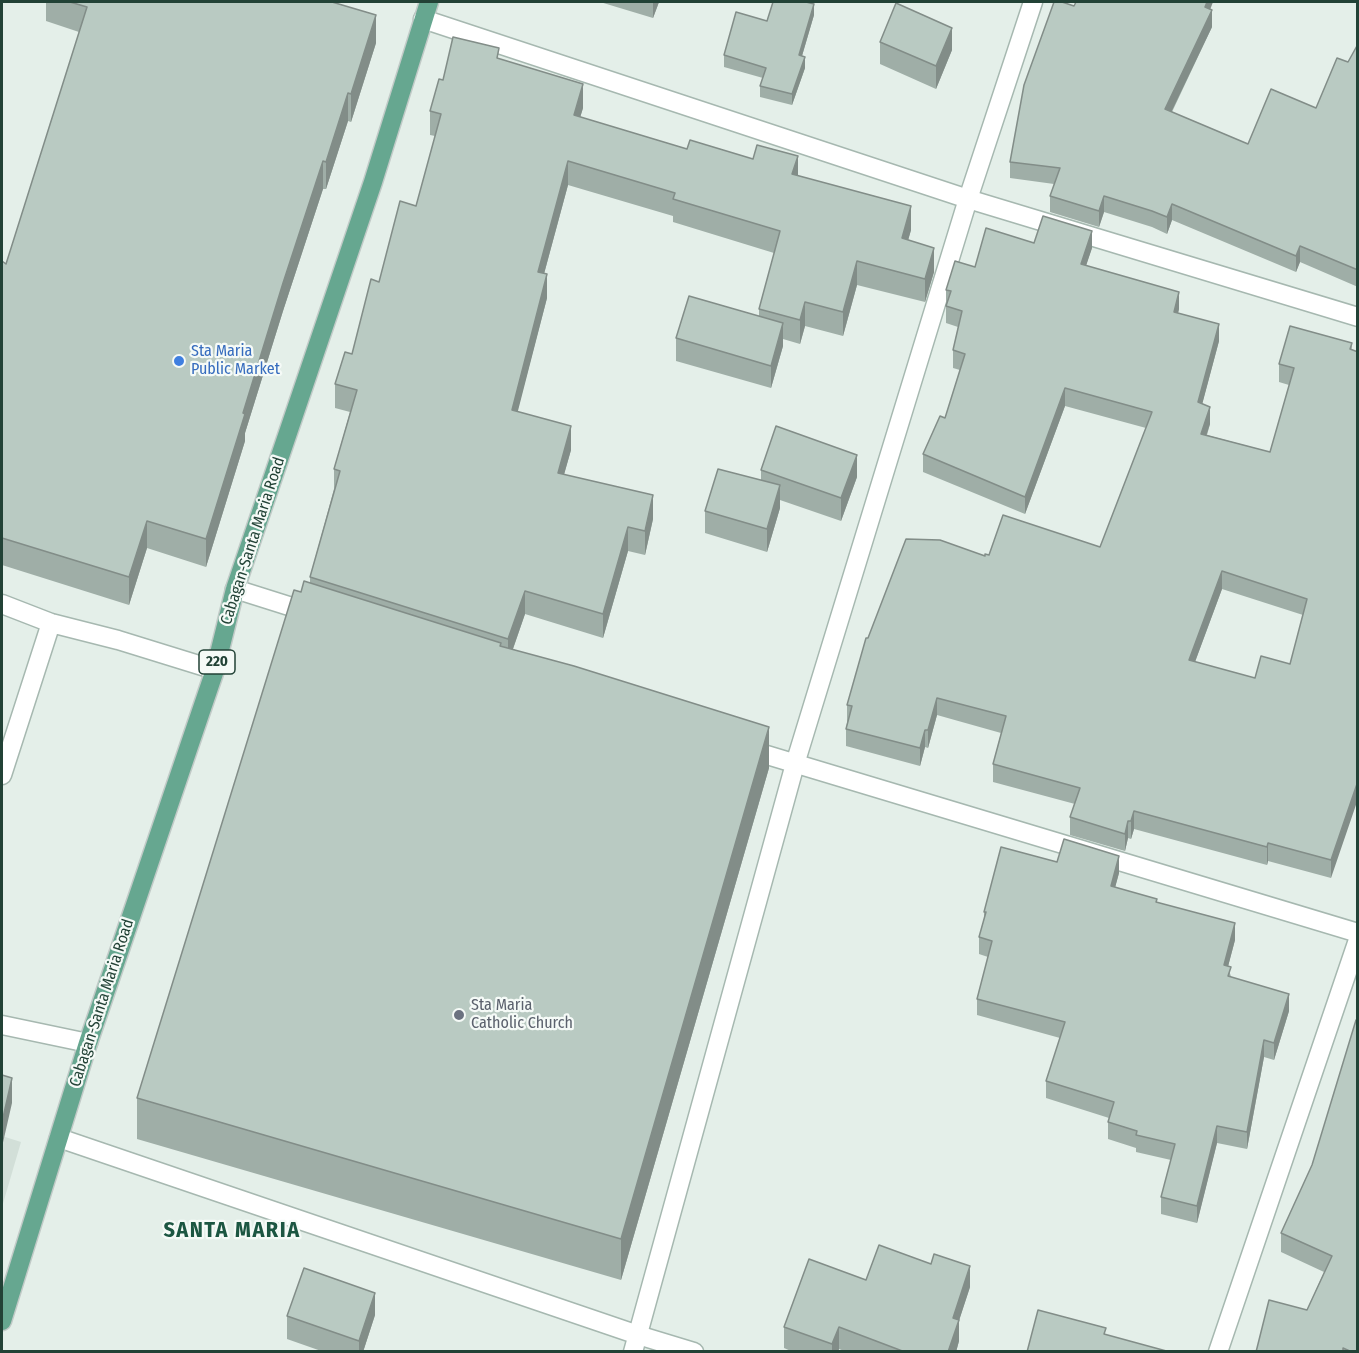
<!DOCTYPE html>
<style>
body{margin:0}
#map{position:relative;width:1359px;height:1353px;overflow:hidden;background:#e4efe9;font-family:"Fira Sans Condensed",sans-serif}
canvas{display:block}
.frame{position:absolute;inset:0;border:3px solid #224236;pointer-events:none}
</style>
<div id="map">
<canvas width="1359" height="1353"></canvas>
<div class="frame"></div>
</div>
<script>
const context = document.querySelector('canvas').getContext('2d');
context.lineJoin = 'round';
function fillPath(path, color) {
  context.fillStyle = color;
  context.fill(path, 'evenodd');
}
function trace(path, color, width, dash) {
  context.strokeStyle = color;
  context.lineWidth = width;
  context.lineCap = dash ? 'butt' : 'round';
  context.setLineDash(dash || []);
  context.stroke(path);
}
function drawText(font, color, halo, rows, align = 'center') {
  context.font = font + ' "Fira Sans Condensed",sans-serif';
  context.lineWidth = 4.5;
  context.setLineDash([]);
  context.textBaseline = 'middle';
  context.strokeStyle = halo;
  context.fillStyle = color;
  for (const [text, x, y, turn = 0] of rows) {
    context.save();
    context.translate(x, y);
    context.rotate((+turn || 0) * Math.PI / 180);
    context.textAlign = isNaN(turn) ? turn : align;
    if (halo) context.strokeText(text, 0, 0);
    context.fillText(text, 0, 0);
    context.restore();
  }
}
const built = new Path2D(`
 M2,1136L21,1142L2,1207Z`);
const minor = new Path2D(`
 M423,19L968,199L1358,317
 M235,589L311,613
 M2,604L51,623L118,640L215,670
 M747,749L1358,933
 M2,775L51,623
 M2,1025L88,1043
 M59,1138L638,1335L694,1352
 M1218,1352L1358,940`);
const tertiary = new Path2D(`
 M633,1352L795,764L968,199L1033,2`);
const primary = new Path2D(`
 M2,1321L88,1043L215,670L235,589L373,182L429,2`);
const wall = new Path2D(`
 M46,2H332L376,43L351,122L348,121L326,189H323L283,311L245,433V441L206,567L147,548L129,605L2,565V261L6,264L79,32L46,21Z
 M600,2H659L653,18Z
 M1074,6L1210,9L1212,27L1172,112L1248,144L1316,108L1348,62L1358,44V287L1300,262L1296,272L1172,220L1167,234L1152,227L1104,212L1099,227L1050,212V196L1054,184L1010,178V162Z
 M814,15L802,56L805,68L792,105L760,97V86L763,78L724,67V55L767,21Z
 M880,42L952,50L936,89L880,64Z
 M499,59L583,108L580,117L687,149L798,176L911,230L908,240L934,272L925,302L857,285L843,336L805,326L800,344L783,339V346L771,388L676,361V338L759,316V309L774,253L673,222V216L568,185L544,274L547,298L517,412L571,450L564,474L653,519L645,555L628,551L603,638L525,614L513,649L769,768L621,1280L137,1139V1098L301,592L310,583V577L334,489V469L350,412L335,408V384L352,354L379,282L416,206L435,136L430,135V111L443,80Z
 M1034,243L1092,248L1086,265L1179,309L1178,313L1219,341L1202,404L1210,424L1207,435L1270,452L1289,385L1279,382V364L1352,343L1331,878L1268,861L1267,865L1134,829L1131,839L1128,838L1125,851L1070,835V817L1075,804L993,782V764L1001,733L937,715L928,748L925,747L920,766L846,746V729L847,723V705L868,638L985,556L1100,547L1146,428L1065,406L1025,514L923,472V454L945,418L960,370L953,368V350L958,327L946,323V290L975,267ZM1222,589L1303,615L1290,664L1255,678L1195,662Z
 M761,470L857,477L841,521L780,500V508L767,552L705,533V511L761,480Z
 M1057,862L1119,873L1115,887L1157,902L1235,940L1228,966L1231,977L1289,1011L1274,1060L1264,1057L1247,1149L1217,1143L1197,1223L1161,1214V1197L1171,1160L1136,1152V1148L1108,1139V1122L1109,1118L1046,1098V1081L1060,1038L977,1015V999L988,957L979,954V937L984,919V912Z
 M1312,1165L1358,1352H1256L1307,1310L1324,1272L1281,1252V1233Z
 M866,1280L970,1287L959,1320V1341L956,1352H847L839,1349L838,1352H793L784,1348V1327Z
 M375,1315L363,1352H324L287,1339V1316Z`);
const shadedWall = new Path2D(`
 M653,2H659L653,18Z
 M1207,2H1213L1205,23V7Z
 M814,4V15L799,66V55Z
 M1212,10V27L1165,125V109Z
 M376,15V43L351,122V94Z
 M952,28V50L936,89V66Z
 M805,57V68L792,105V94Z
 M583,84V108L574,138V115Z
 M348,93V121L326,189V162Z
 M798,156V180L792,174Z
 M323,161V189L283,311L245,433V441L206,567V539L243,413L283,283Z
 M568,161V185L538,296V272Z
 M1104,196V212L1099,227V211Z
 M1172,204V220L1167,234V217Z
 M911,206V230L902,262V238Z
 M1092,231V248L1081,281V264Z
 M1300,246V262L1296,272V256Z
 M934,248V272L925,302V279Z
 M857,261V285L843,336V312Z
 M547,274V298L512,434V410Z
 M1179,292V309L1174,329V312Z
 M805,302V326L800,344V320Z
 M783,323V346L771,388V366Z
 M1219,324V341L1198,420V402Z
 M1065,388V406L1025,514V497Z
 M1210,407V424L1201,451V434Z
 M571,426V450L558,496V473Z
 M857,455V477L841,521V498Z
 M780,485V508L767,552V529Z
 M653,495V519L645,555V531Z
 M147,521V548L129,605V577Z
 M628,527V551L603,638V614Z
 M1222,571V589L1189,678V660Z
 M525,591V614L508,663V639Z
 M937,698V715L928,748V730Z
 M769,727V768L621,1280V1239Z
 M925,730V747L920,766V748Z
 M1358,781V799L1331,878V860Z
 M1134,811V829L1131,839V821Z
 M1128,821V838L1125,851V834Z
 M1268,843V861L1267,865V847Z
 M1119,856V873L1111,903V886Z
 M1235,923V940L1224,982V965Z
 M1289,994V1011L1274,1060V1043Z
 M1264,1040V1057L1247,1149V1132Z
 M12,1078V1103L2,1147V1122Z
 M1217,1126V1143L1197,1223V1206Z
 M970,1266V1287L957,1327L959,1320V1341L956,1352H948L953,1318Z
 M375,1293V1315L363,1352H359V1341Z
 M839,1327V1349L838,1352H832V1344Z`);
const building = new Path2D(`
 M70,2H332L376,15L351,94L348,93L326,162L323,161L283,283L243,413L245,414L206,539L147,521L129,577L2,538V261L6,264L87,7Z
 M773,2H806L814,4L799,55L805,57L792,94L760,86L766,68L724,55L736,12L767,21Z
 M1054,2H1062L1074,6L1076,2H1207L1205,7L1212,10L1165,109L1248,144L1271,89L1316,108L1337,58L1348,62L1358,44V270L1300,246L1296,256L1172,204L1167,217L1152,211L1104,196L1099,211L1050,196L1060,168L1010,162L1024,85Z
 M896,3L952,28L936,66L880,42Z
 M453,37L499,48L497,58L583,84L574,115L687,149L690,140L753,159L757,145L798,156L792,174L911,206L902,238L934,248L925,279L857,261L843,312L805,302L800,320L759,309L780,231L673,199L675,193L568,161L538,272L547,274L512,410L571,426L558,473L653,495L645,531L628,527L603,614L525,591L508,639L310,577L340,471L334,469L357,390L335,384L345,352L352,354L371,279L379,282L400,201L416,206L441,114L430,111L439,79L443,80Z
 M1043,216L1092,231L1081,264L1179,292L1174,312L1219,324L1198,402L1210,407L1201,434L1270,452L1294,368L1279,364L1290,326L1352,343L1350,349L1358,352V781L1331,860L1268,843L1267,847L1134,811L1131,821H1128L1125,834L1070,817L1080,788L993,764L1006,716L937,698L928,730H925L920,748L846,729L852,706L847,705L866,638H868L906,539L940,540L985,556V554L989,555L1003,515L1100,547L1152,412L1065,388L1025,497L923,454L940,416L945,418L965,354L953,350L962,311L946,306L951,291L946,290L955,261L975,267L986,228L1034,243ZM1222,571L1307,599L1290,664L1261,656L1255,678L1189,660Z
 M689,296L783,323L771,366L676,338Z
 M776,426L857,455L841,498L761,470Z
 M718,469L780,485L767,529L705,511Z
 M304,581L501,643L500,646L574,666L769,727L621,1239L137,1098L294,590L301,592Z
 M1064,839L1119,856L1111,886L1157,899L1156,902L1235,923L1224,965L1231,967L1228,976L1289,994L1274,1043L1264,1040L1247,1132L1217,1126L1197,1206L1161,1197L1175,1144L1136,1135L1137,1131L1108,1122L1114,1102L1046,1081L1065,1022L977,999L992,941L979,937L986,912H984L1001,847L1057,862Z
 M1356,1020L1358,1021V1352H1352L1343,1348V1352H1256L1269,1300L1307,1310L1332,1256L1281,1233L1312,1165Z
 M2,1075L12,1078L2,1122Z
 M879,1245L931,1264L934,1254L970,1266L953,1318L959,1320L948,1352H905L839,1327L832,1344L784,1327L809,1259L866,1280Z
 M304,1268L375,1293L359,1341L287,1316Z
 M1038,1310L1106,1328L1104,1334L1170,1352H1027Z`);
const markers = [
 [179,361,6,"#3f7fe0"],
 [459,1015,6,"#6b7280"]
];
const shields = [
 [217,662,36]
];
const shieldNames = [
 ["220",217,662]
];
const shopNames = [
 ["Sta Maria",191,352],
 ["Public Market",191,370]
];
const streetNames = [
 ["Cabagan-Santa Maria Road",253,541,-72],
 ["Cabagan-Santa Maria Road",102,1003,-72]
];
const worshipNames = [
 ["Sta Maria",471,1006],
 ["Catholic Church",471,1024]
];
const districtNames = [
 ["SANTA MARIA",232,1231]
];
fillPath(built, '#d2dfd8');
trace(minor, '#a6b8b0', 21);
trace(tertiary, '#a6b8b0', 21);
trace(primary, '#c1cac7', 21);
trace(minor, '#fff', 18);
trace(tertiary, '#fff', 18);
trace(primary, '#66a790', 18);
fillPath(wall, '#9faea7');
fillPath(shadedWall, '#828d88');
fillPath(building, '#b9cac2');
trace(building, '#828d88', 1.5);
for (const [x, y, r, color] of markers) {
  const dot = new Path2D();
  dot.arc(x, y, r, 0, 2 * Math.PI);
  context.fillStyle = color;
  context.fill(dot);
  trace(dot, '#f5faf7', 2);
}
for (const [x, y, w] of shields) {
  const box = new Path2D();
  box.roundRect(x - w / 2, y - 12, w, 24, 4.5);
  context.fillStyle = '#f5faf7';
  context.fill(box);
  trace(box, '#224236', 1.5);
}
drawText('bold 15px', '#224236', null, shieldNames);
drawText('16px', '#366cbe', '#f5faf7', shopNames, 'left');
drawText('16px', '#224236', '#f5faf7', streetNames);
drawText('16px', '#5b616d', '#f5faf7', worshipNames, 'left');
context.letterSpacing = '1.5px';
drawText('bold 22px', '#1c5642', '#f5faf7', districtNames);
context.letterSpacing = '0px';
</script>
